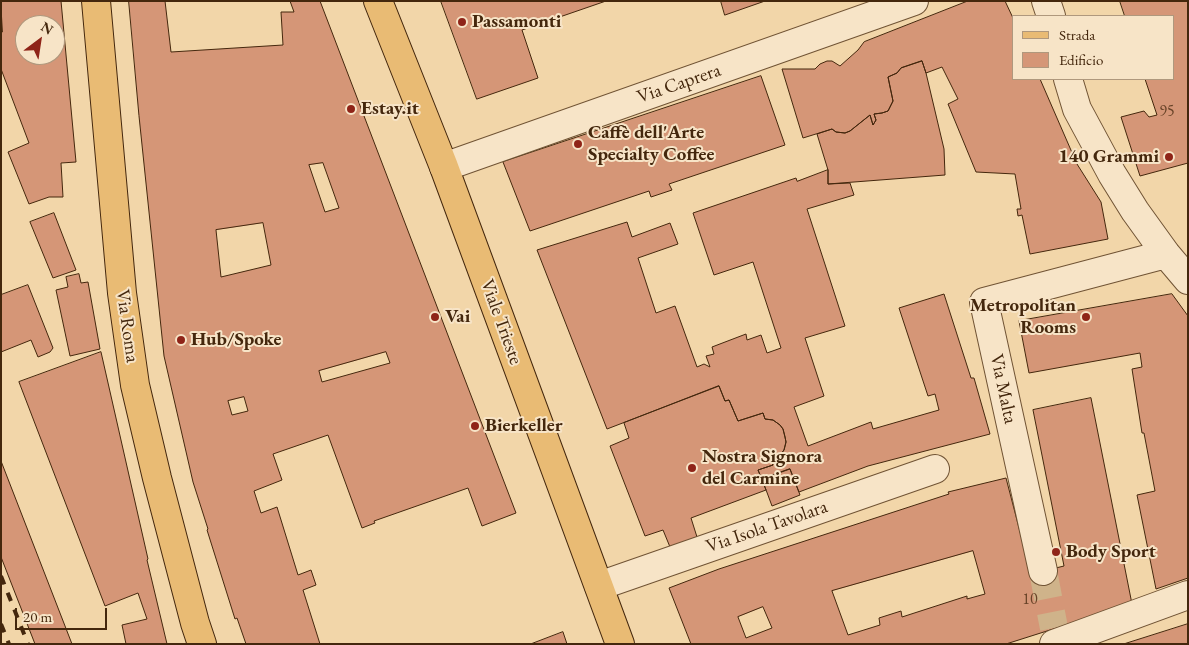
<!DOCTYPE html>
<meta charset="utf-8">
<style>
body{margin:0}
#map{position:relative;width:1189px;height:645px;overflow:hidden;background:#f2d6a9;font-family:"EB Garamond",serif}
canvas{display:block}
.frame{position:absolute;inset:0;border:2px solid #44270d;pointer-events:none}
.legend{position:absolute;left:1012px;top:15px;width:162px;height:65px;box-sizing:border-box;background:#f7e4c7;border:1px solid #af987d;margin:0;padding:6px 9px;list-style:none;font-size:15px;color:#44270d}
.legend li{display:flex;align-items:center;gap:10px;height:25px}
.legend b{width:25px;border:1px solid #af987d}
.north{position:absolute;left:15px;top:15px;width:50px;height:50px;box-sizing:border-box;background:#f7e4c7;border:1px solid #af987d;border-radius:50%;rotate:31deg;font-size:14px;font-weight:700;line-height:20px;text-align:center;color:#44270d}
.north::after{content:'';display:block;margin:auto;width:18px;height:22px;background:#8f2418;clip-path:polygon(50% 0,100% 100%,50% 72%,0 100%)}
.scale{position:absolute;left:15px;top:608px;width:92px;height:22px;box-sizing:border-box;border:2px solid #44270d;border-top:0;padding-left:6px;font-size:15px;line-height:18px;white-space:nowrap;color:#44270d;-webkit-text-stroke:4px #f7e4c7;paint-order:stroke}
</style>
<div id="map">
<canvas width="1189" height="645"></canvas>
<div class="frame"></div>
<ul class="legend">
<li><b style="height:6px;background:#e9bb74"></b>Strada</li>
<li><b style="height:14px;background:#d59677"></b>Edificio</li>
</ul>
<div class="north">N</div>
<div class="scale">20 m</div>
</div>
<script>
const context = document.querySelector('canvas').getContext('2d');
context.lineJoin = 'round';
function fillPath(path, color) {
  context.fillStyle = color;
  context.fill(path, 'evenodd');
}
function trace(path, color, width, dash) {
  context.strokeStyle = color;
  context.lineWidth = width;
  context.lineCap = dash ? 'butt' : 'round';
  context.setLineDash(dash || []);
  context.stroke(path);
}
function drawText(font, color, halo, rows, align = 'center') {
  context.font = font + ' "EB Garamond",serif';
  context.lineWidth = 4;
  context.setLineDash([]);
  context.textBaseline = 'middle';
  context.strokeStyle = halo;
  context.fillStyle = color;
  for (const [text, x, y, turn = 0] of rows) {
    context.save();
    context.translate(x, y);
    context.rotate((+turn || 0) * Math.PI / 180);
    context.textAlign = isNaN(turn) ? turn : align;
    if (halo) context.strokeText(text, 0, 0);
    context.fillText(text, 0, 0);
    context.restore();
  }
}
const building = new Path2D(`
 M1,1H61L76,162L61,163L63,197H49L29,204L8,152L29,143L1,69V32H2ZM25,25H55V55H25Z
 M129,1H165L171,52L283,45L281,12H294L290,1H320L516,513L482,526L468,488L374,521L375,523L362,528L328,435L273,454L282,480L254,491L261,513L277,507L298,575L311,570L316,585L303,590L320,644H246L237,618L235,619L207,530L208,529L193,482L164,356L139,116ZM323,163L339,208L325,212L309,165ZM263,223L271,265L221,277L216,230ZM386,352L390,363L322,382L319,371ZM244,397L248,411L232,415L228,401Z
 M441,1H606L522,30L538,78L477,99Z
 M721,1H765L725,15Z
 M968,1H1005L1013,18V79H1040L1077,164L1101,202L1108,239L1030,254L1022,215L1018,216L1017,209H1021L1015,174L976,172L948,104L958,99L942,67L926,73L922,61L901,68L897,73L888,77L893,101L888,111L882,113L874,114L876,120L873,125L870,115L850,131L845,133L836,132L832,129L803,138L782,69H815L820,64L827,61H832L840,66L858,50L864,42Z
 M1120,1H1188V163L1140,176L1121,117L1144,111L1149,117L1157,115L1145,79H1173V16H1125Z
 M922,61L926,73L944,149L945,175L828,184V170L817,134L832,129L836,132L845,133L850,131L870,115L873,125L876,120L874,114L882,113L888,111L893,101L888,77L897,73L901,68Z
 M761,76L785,145L669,184L672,190L651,197L649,191L530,231L503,162Z
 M828,170V184L850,183L854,195L807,209L845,326L805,338L824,396L794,407L808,446L871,422L873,429L939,410L935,394L928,396L899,308L944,294L971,378H974L990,434L868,466L799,492L790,469L762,479L758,470L773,465L771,461L777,459L784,450L786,442L785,437L783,429L780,425L773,420L765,419L763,413L738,421L729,400L725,401L719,386L607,429L537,250L627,222L632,237L670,223L678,244L638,258L656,313L675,306L697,367L704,364L710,367L706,356L714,354L712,347L746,334L747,340L761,335L767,353L781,348L753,262L714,275L693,213L796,178L797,181Z
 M54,213L76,270L53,278L30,222Z
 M79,274L81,283L88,282L100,349L70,356L56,290L68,287L66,277Z
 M28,285L53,348L50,352L38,357L31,340L1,352V295Z
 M1172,294L1188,316V578L1156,589L1137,495L1155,491L1144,433H1142L1132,369L1142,367L1140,353L1029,373L1019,321Z
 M101,352L148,559L147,560L167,644H126L122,625L147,619L138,593L105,606L19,382Z
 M719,386L725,401L729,400L738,421L763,413L765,419L773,420L780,425L783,429L785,437L786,442L784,450L777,459L771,461L773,465L758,470L766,490L691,518L697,537L670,547L663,530L645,536L610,446L629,438L624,423Z
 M1091,398L1132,604L1006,644H691L669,588L719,569L949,494L948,492L1006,478L1031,574L1064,566L1033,410ZM973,551L985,594L967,599V596L902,617L901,611L879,618L880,625L848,635L832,591ZM763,607L772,628L746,638L738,617Z
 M1,461L72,644H35L1,557Z
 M790,469L800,495L772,506L762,479Z
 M1188,624V644H1124Z
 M563,632L567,644H531Z`);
const minorTunnel = new Path2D(`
 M1043,571L1054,628`);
const minor = new Path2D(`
 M1046,1L1051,16
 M1068,79L1077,109L1112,174L1135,211L1166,254L1188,280
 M444,167L914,1
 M1043,571L984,302L1166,254
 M599,586L935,469
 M1054,644L1188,595`);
const major = new Path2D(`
 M96,1L122,293L135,385L157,478L195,623L202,644
 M378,1L444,167L620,644`);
const rail = new Path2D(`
 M1,576L28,644
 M1,624L9,644`);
const markers = [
 [462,22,5,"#8f2418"],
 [351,109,5,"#8f2418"],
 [578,144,5,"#8f2418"],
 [1169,157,5,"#8f2418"],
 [435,317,5,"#8f2418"],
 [1086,317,5,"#8f2418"],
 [181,340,5,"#8f2418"],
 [475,426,5,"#8f2418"],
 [692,468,5,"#8f2418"],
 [1056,552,5,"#8f2418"]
];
const numberNames = [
 ["95",1167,112],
 ["10",1030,600]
];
const poiNames = [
 ["Passamonti",472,22],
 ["Estay.it",361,109],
 ["Caffè dell'Arte",588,133],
 ["Specialty Coffee",588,155],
 ["140 Grammi",1159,157,"right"],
 ["Metropolitan",1076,306,"right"],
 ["Rooms",1076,328,"right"],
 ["Vai",445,317],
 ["Hub/Spoke",191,340],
 ["Bierkeller",485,426],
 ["Nostra Signora",702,457],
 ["del Carmine",702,479],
 ["Body Sport",1066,552]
];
const streetNames = [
 ["Via Caprera",679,84,-19],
 ["Viale Trieste",501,322,70],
 ["Via Roma",127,326,82],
 ["Via Malta",1003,389,78],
 ["Via Isola Tavolara",767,527,-19]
];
fillPath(building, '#d59677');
trace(building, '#44270d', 1);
trace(minorTunnel, '#cfb38a', 28, [28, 14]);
trace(minor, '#705334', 30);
trace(major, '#44270d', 30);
trace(minor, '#f7e4c7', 28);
trace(major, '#e9bb74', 28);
trace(rail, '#44270d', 4, [9, 9]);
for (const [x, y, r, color] of markers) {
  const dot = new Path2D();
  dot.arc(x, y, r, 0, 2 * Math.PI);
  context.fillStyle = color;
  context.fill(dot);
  trace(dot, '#f7e4c7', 2);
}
drawText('16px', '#684328', null, numberNames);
drawText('bold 19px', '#44270d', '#f7e4c7', poiNames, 'left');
drawText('19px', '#44270d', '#f7e4c7', streetNames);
</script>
